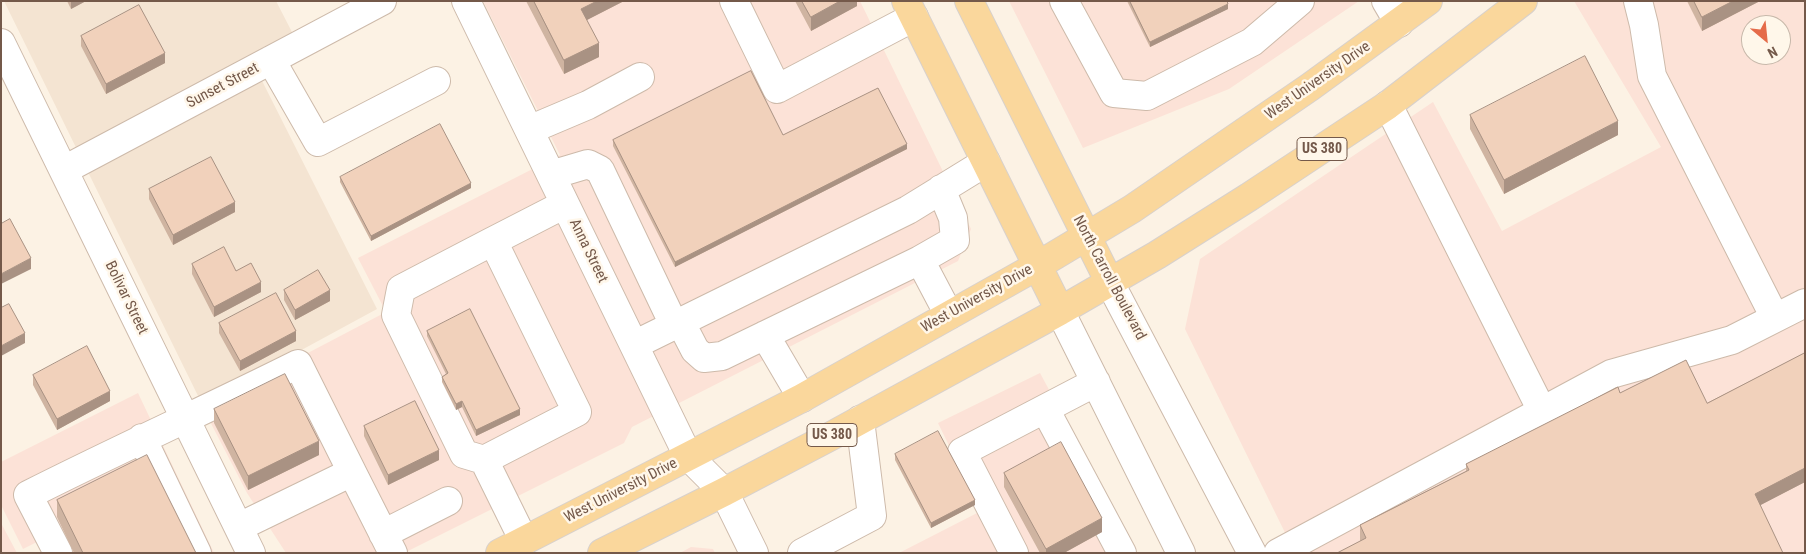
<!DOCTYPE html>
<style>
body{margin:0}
#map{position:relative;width:1806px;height:554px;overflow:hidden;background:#fcf2e4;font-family:"Roboto Condensed",sans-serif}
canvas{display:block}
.frame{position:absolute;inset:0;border:2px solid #74594a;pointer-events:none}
.north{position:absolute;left:1741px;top:15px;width:50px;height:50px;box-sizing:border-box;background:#fff7ea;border:1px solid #c7b8aa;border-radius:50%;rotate:152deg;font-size:14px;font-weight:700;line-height:20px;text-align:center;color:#74594a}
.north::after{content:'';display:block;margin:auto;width:18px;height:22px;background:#e56b49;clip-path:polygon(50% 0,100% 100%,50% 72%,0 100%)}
</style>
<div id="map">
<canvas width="1806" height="554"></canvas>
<div class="frame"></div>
<div class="north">N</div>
</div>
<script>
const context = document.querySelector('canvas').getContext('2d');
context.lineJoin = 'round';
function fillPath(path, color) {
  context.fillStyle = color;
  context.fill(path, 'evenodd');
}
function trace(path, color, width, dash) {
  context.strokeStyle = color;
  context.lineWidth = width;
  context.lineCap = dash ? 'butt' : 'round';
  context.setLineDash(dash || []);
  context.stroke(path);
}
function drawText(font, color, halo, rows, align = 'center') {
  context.font = font + ' "Roboto Condensed",sans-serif';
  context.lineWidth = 5;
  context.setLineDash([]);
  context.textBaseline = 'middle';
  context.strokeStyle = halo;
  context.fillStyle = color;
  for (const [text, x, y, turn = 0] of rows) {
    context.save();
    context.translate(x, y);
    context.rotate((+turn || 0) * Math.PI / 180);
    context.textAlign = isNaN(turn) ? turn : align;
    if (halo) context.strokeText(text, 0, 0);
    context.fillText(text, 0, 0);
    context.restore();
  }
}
const residential = new Path2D(`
 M4,1H276L293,34L250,57L377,309L202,404Z`);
const commercial = new Path2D(`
 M483,1H860L971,229L958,261L632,427L624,443L404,553H286L247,493L203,408L386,312L358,258L560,155Z
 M1009,1H1359L1229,89L1083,148Z
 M1574,1H1805V553H1295L1185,329L1200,259L1433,102L1502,231L1661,147ZM1751,25H1781V55H1751Z
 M1040,373L1137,553H899L981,511L938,423Z
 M138,393L214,553H64L53,534L23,549L1,505V462Z
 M1,523L17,553H1Z
 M691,547L713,549L715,553H680Z`);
const minor = new Path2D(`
 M466,1L688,456L724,492L754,553
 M734,1L777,89L914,17
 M1064,1L1114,93L1147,96L1252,42L1300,1
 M1386,1L1399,23
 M1638,1L1644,25L1652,76L1775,318
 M1,43L251,553
 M271,60L318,142L436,81
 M1388,105L1542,411
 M529,130L588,105L640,77
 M64,170L382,1
 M551,175L588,164L600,170L674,325
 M920,260L949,315
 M1110,283L1252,553
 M1060,311L1181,553
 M680,321L695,350L704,358L722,356L920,260L955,240L953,218L941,189
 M765,335L802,398
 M634,345L908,210L986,162
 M1045,409L1122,553
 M142,438L197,553
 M484,460L464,454L396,315L401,289L493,241
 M239,527L352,472L393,553
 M383,534L448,501
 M524,541L484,460L577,412L493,241L565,204
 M58,553L28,495C117,450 208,409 298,364L352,472
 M802,553L872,516L860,420
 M1014,553L962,452L1096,382
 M1278,553L1611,374L1732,340L1805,303`);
const major = new Path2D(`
 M906,1L1060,311
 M969,1L1110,283
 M500,553L802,398L1037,266L1132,209L1310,87L1428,1
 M602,553L724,492L833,435L1060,311L1157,255L1249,197L1388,105L1523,1`);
const wall = new Path2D(`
 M67,1H86L71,9Z
 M526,1H624L587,20L599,57L564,74Z
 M795,1H857V6L811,31Z
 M1127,1H1227L1228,9L1150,47Z
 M1687,1H1760L1702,31Z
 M81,36L165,63L106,94L81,46Z
 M1470,115L1618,135L1504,194L1470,129Z
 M783,135L907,149L675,267L613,146V140Z
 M340,177L471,188L371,241L340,182Z
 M149,189L235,212L173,245L149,199Z
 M192,264L236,271L261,292L214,317L192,274Z
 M284,290L330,301L295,320L284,300Z
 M219,323L296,341L240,371L219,333Z
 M427,331L520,415L476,436L462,407L456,410L442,382V377L446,374L427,336Z
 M1805,353V482L1760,505L1360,541V525L1466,471V464L1620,393L1707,403Z
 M33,375L110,401L57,430L33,385Z
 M214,409L319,455L248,490L214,423Z
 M364,426L439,460L388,485L364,436Z
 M895,454L975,505L931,528L895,460Z
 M1004,473L1102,532L1064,553H1040L1004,487Z
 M57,500L196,553H74L57,517Z`);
const shadedWall = new Path2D(`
 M71,1H86L71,9Z
 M597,1H624L581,23V9Z
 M840,1H857V6L811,31V17Z
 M1733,1H1760L1702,31V17Z
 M1228,4V9L1150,47V42Z
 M599,43V57L564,74V60Z
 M165,53V63L106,94V84Z
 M1618,121V135L1504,194V180Z
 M907,144V149L675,267V262Z
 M471,183V188L371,241V236Z
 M235,202V212L173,245V235Z
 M31,258V269L1,284V274Z
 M261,282V292L214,317V307Z
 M330,290V301L295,320V310Z
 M296,331V341L240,371V361Z
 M25,333V343L1,356V346Z
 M110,391V401L57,430V419Z
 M462,401V407L456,410V404Z
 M520,409V415L476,436V430Z
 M319,441V455L248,490V476Z
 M439,450V460L388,485V475Z
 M1805,468V482L1755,508V494Z
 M975,500V505L931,528V523Z
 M1102,518V532L1064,553H1046V549Z`);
const building = new Path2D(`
 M534,1H597L581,9L599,43L564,60Z
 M802,1H840L811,17Z
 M1130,1H1227L1228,4L1150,42Z
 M1694,1H1733L1702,17Z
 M139,5L165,53L106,84L81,36Z
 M1585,56L1618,121L1504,180L1470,115Z
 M751,71L783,135L878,88L907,144L675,262L613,140Z
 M440,124L471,183L371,236L340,177Z
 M211,157L235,202L173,235L149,189Z
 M10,219L31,258L1,274V224Z
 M224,247L236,271L251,263L261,282L214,307L192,264Z
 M318,270L330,290L295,310L284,290Z
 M276,293L296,331L240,361L219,323Z
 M9,304L25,333L1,346V308Z
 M470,309L520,409L476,430L462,401L456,404L442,377L448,373L427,331Z
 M87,346L110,391L57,419L33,375Z
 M1805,353V468L1755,494L1783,553H1337L1366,538L1360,525L1469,470L1466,464L1618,387L1620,393L1686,360L1707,403Z
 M285,374L319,441L248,476L214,409Z
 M415,401L439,450L388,475L364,426Z
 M938,431L975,500L931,523L895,454Z
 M1061,442L1102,518L1046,549L1004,473Z
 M147,455L196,553H83L57,500Z`);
const shields = [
 [1322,149,50],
 [832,435,50]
];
const shieldNames = [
 ["US 380",1322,149],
 ["US 380",832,435]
];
const streetNames = [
 ["West University Drive",1318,81,-35],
 ["Sunset Street",223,86,-28],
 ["Anna Street",588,251,64],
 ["North Carroll Boulevard",1109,278,62],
 ["Bolivar Street",126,298,64],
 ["West University Drive",977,299,-29],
 ["West University Drive",621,491,-27]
];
fillPath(residential, '#f4e4d2');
fillPath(commercial, '#fce2d7');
trace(minor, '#cdbaaa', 30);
trace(major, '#d8d1cc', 30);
trace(minor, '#fff', 28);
trace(major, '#fad79c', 28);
fillPath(wall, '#cfb4a1');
fillPath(shadedWall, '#a99283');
fillPath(building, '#f1d1bb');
trace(building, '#a99283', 1);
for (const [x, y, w] of shields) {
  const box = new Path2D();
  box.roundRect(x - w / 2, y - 11.5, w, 23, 4);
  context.fillStyle = '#fff7ea';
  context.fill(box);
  trace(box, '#74594a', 1);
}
drawText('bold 14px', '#74594a', null, shieldNames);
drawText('15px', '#74594a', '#fff7ea', streetNames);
</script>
